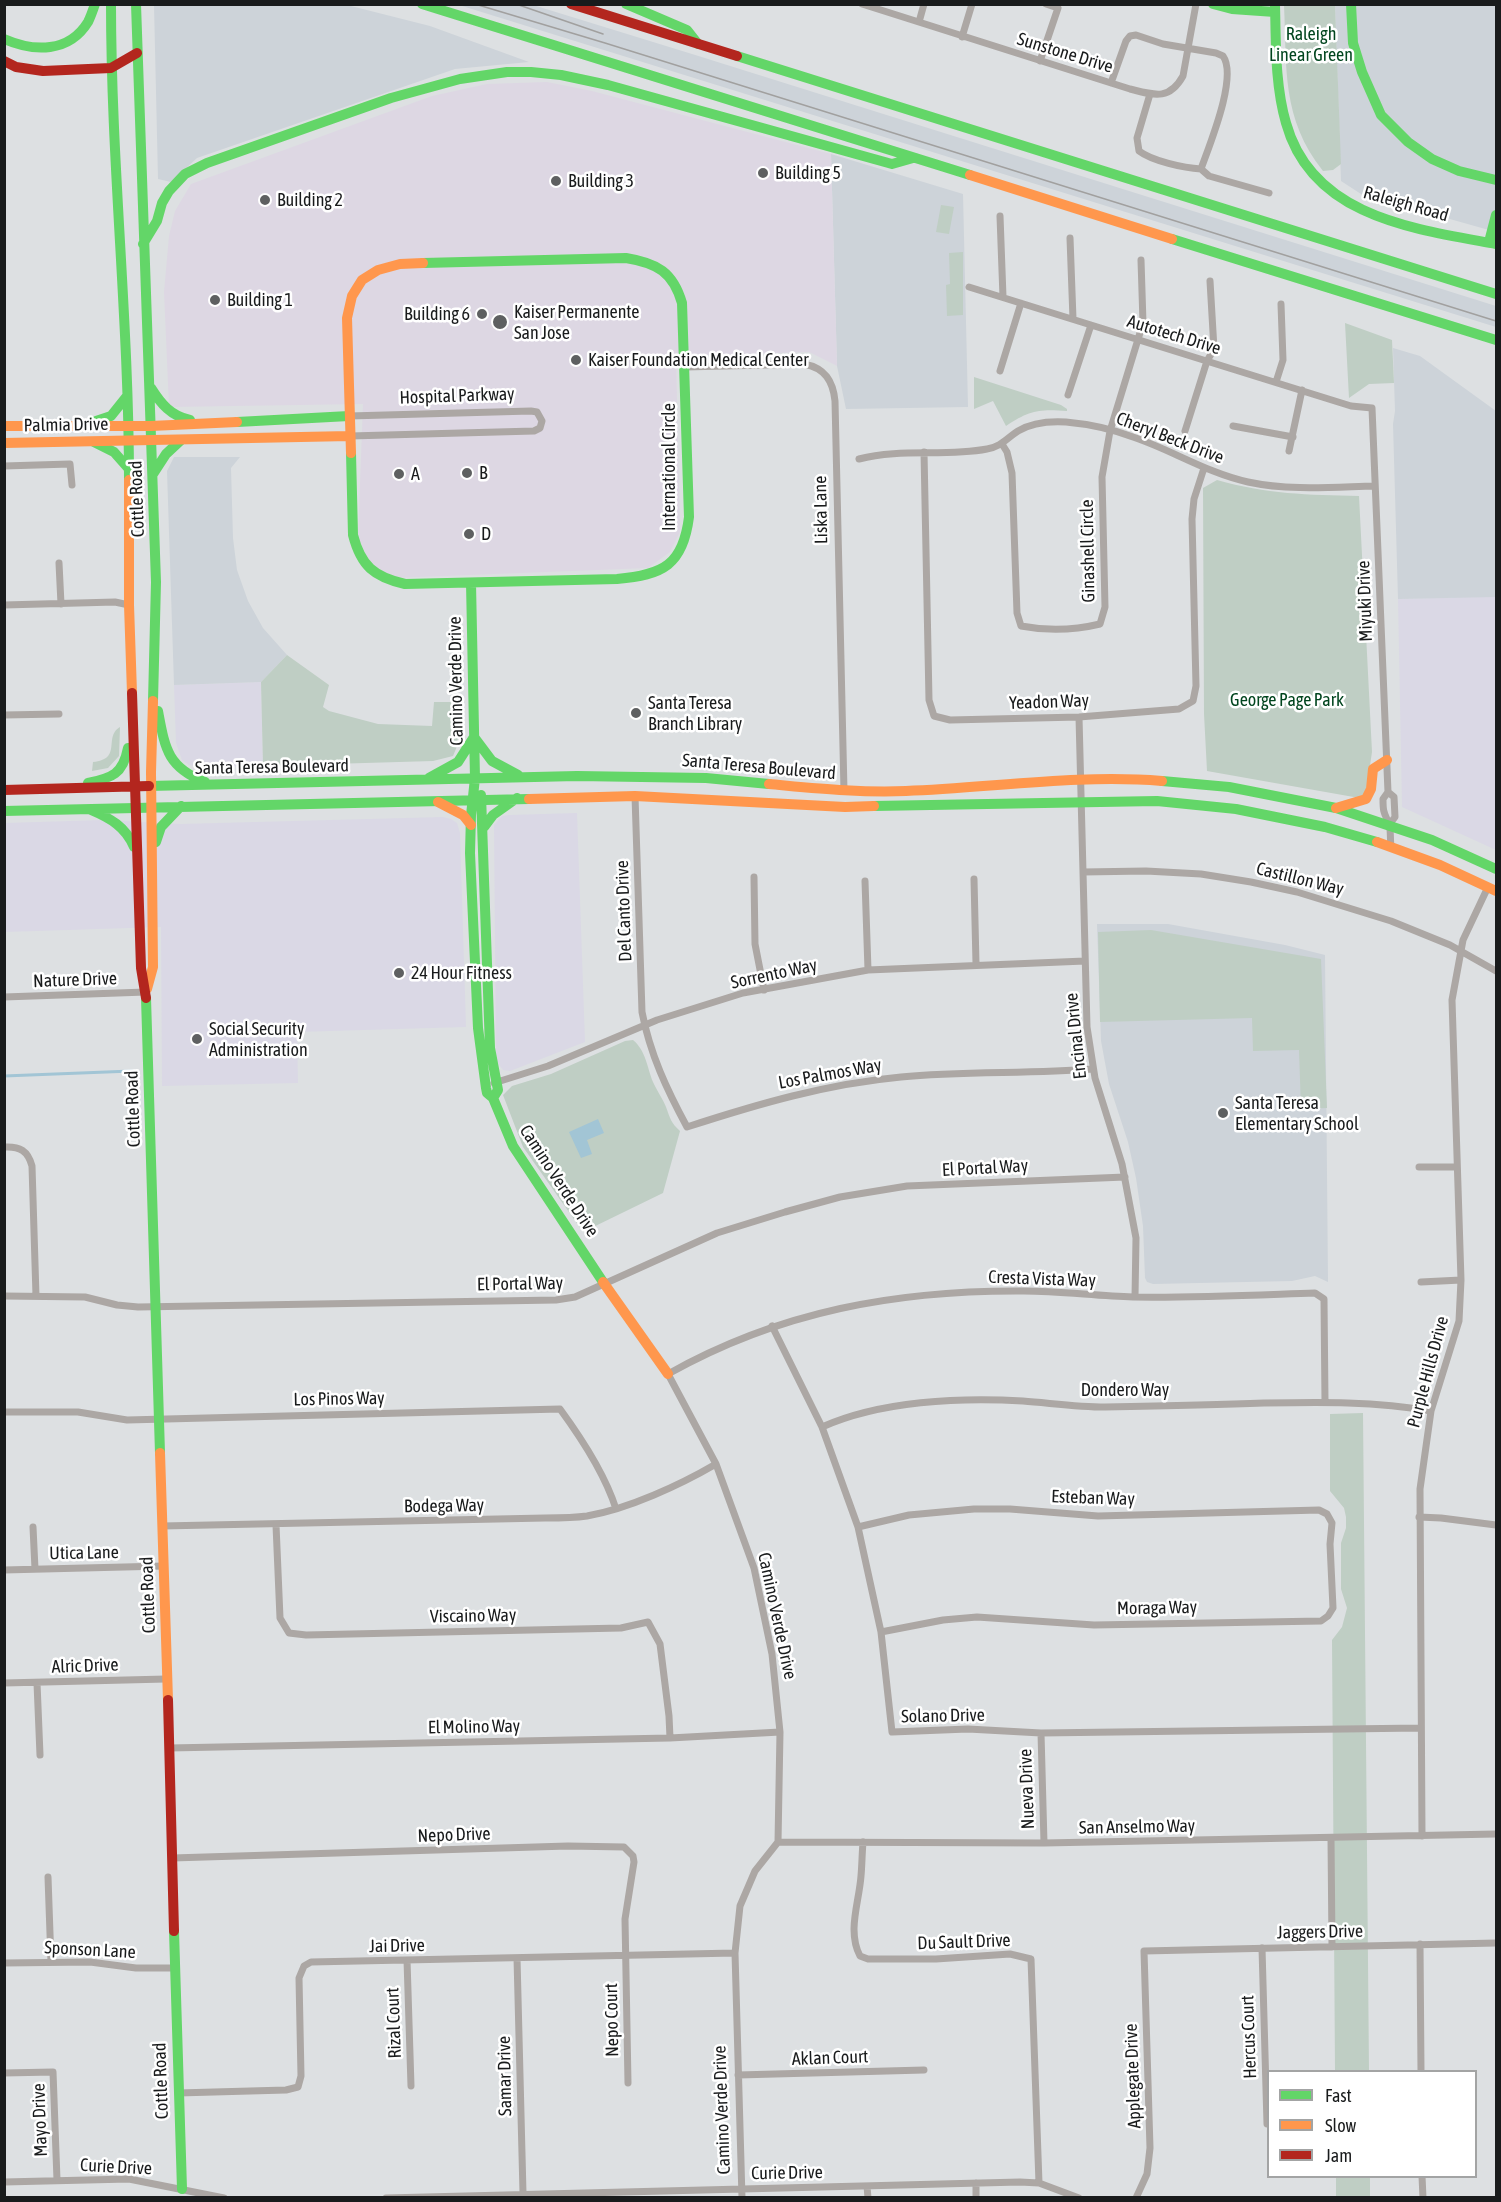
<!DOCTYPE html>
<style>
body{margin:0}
#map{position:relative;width:1501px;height:2202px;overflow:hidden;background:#dde0e2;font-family:"Asap Condensed",sans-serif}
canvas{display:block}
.frame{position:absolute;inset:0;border:6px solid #191b1c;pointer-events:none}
.legend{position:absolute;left:1267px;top:2070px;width:210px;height:108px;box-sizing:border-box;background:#fff;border:2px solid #a3a4a4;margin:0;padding:8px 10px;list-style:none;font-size:18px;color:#191b1c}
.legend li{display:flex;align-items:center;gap:12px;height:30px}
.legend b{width:30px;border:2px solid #a3a4a4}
</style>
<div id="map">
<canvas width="1501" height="2202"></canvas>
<div class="frame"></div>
<ul class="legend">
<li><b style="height:8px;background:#63d668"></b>Fast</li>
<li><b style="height:8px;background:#ff974d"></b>Slow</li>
<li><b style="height:8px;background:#b3261e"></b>Jam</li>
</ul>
</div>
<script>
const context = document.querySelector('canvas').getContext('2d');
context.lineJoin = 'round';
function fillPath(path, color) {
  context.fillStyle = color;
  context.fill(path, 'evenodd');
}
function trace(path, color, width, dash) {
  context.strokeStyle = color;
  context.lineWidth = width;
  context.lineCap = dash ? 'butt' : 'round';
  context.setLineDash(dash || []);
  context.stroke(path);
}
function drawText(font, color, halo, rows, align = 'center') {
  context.font = font + ' "Asap Condensed",sans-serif';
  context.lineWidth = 5;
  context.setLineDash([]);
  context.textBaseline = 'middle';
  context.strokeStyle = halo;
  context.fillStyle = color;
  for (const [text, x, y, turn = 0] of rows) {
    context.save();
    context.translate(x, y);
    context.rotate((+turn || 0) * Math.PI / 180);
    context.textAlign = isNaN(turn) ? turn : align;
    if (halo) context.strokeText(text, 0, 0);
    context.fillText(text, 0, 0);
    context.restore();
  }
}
const commercial = new Path2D(`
 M1492,596L1496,597V850L1402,807L1398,599Z
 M261,682L263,766L200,767L189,765L182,760L176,743L174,685Z
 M577,813L585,1042L510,1071L503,1070L496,1061L494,825L502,816L509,815Z
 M443,817L451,819L457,823L460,833L466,1027L297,1032L298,1083L162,1086L161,927L5,932L4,823L104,820L180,824Z`);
const built = new Path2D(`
 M154,5H347L430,26L529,62L455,69L197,158L171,182L158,179Z
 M459,5H533L692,54L1496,306V327Z
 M1335,5H1496V232L1361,194L1341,181Z
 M831,154L963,194L968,407L846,409L837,366Z
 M1393,348L1420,356L1496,411V597L1398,599L1393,424L1395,411Z
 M174,457H240L231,468L233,538L237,570L248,601L263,628L287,655L261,682L174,685L167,471Z
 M1097,924H1168L1285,945L1325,955L1328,1282L1315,1276L1292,1281L1153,1284L1147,1282L1145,1278L1143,1226L1136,1178L1128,1142L1109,1084L1101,1041Z`);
const medical = new Path2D(`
 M547,82L592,91L831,154L837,366L809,352L676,356L680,532L670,552L648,568L392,578L370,565L358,537L363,404L169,407L164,292L169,236L175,211L191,184L432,96L487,84Z`);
const green = new Path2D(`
 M1284,5H1335L1341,164L1333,170L1323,171C1281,118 1287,68 1284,5Z
 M941,205L954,207L949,234L936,232Z
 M963,252V315L947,316L946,285L950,284L949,253Z
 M1345,323L1392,340L1394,383L1369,384L1349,398Z
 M974,377L1061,405L1067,409V411C1039,409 1030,410 1006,426L993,401L974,409Z
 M1217,480C1266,494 1308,495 1359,496L1372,752L1365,799L1207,771L1204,714L1203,488Z
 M287,655L329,685L323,707L329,711L378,724L432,726L434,702H454L458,744L453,756L433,761L263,766L261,682Z
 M120,727L119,756L108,768L92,771L93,762C123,759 103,737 120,727Z
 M1151,930L1321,959L1327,1108L1301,1109L1299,1050L1253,1051L1252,1018L1100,1022L1098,932Z
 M633,1040C646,1051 647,1067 653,1082C657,1091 663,1099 666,1107C670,1118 671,1123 680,1131L663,1193L583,1232L523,1147L503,1095L512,1086L551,1074L625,1041Z
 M1363,1413L1369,2071H1335L1332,1640L1342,1627L1347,1608L1341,1589V1543L1346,1528V1517L1344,1508L1330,1491V1414Z
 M1336,2177H1370V2197H1336Z`);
const water = new Path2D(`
 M598,1119L604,1133L587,1140L592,1154L581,1158L569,1132Z`);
const stream = new Path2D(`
 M4,1076L132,1071`);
const street = new Path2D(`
 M862,4L1130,89C1154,95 1169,101 1183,76L1196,4
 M919,22L924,4
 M962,37L972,4
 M1040,61L1058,8L1046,4
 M1111,83L1126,41L1130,36L1136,35L1163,44L1216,53L1223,56C1238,77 1209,146 1201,169
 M1150,94L1137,138L1139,151C1152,161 1184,168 1201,169
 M1201,169L1209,176L1269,193
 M1000,216L1003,297
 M1070,238L1073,319
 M969,287L1351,406L1372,408L1388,792L1394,797L1395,817L1389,825
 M685,367L804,364C825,368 833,381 835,401L844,791
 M1000,371L1021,303
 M1276,382L1283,360L1281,304
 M1068,395L1091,325
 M349,416L531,411L537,412L542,421L540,428L534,431L350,436
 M1233,426L1293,437
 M1185,431L1207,361L1214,349L1210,281
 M1002,444L1007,452L1012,473L1017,613L1021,626C1047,631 1075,630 1100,624L1105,607L1102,477L1110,431L1143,323L1141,260
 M1289,451L1302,390
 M924,452L929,700L934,716L950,720L1079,717L1179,709L1193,701L1196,686L1192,519L1194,499L1204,468
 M859,459C901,448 945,457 987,449C1001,447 1007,438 1018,431C1033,422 1049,421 1066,422C1088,424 1112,429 1133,437C1172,450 1207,473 1248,482C1290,491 1333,487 1375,486
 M4,466L70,464L72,485
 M59,563L61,604
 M4,605L115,602L129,605
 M4,715L59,714
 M1079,717L1087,1027L1095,1078L1122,1164L1136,1238L1135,1297
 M1388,792L1383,799C1383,813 1384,812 1389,824C1391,830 1390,840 1391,846
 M635,796L642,1012C650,1054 667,1090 687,1127C758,1104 826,1084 901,1077C964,1071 1029,1074 1093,1069
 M1083,872L1146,871L1201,874L1251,882L1297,892L1391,921L1450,945L1496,971
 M754,877L755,944L764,990
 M974,879L976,964
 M865,881L868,970
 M4,997L146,992
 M494,1083L548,1066L657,1020L743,993L868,970L1085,961
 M4,1147C20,1146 28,1151 32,1166L36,1296
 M1419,1167H1457
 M1421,1282L1461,1280
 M4,1296L85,1297L117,1305L138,1307L556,1300L575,1297L717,1233L785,1212L840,1197L907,1186L1125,1177
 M772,1326L822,1427L858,1527L881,1632L892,1732L968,1729L1041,1733L1420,1728
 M4,1412H78L127,1420L560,1409C582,1439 605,1474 616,1509
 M822,1427C880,1401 960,1397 1023,1401C1050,1403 1077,1407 1105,1407C1158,1406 1211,1405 1264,1403C1320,1402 1375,1401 1431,1411
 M1419,1517L1441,1518L1496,1525
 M276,1525L280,1618L289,1633L306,1635L621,1628L648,1622L660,1644L669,1716L670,1738
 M162,1526L545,1518C559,1518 573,1518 587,1516C628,1509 680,1485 716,1464
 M33,1527L35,1569
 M858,1527L909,1515L974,1509H1010L1098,1516L1319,1510L1327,1514L1332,1523L1330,1544L1333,1608L1328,1616L1321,1621L1094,1625L977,1617L943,1620L881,1632
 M4,1570L164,1566
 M4,1683L166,1679
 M37,1683L40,1755
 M1041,1733L1044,1843
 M169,1748L670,1738L780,1732
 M1422,1836L1420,1489L1431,1411L1459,1321L1461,1280L1452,1000L1463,940L1488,887
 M1331,1838L1332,1947
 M778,1842L1044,1843L1496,1834
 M863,1842C862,1854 862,1865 861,1876C859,1903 847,1931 860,1956L868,1959H936L1010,1954L1031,1959L1039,2183
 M172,1858L568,1846L624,1847L633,1856L634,1862L625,1919L628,2083
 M48,1877L51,1962
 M1420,1944L1421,2072
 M1262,1948L1267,2124
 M517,1958L523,2193
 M407,1960L411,2086
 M4,1963L90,1962L136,1968H174
 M4,2073L53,2072L57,2180
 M738,2075L924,2070
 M178,2093L286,2090L298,2087L301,2076L299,1978L304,1966L311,1962L735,1953
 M1422,2176L1423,2198
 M4,2182L129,2179L224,2198
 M976,2183V2198
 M867,2186L868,2198
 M386,2198L1020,2182L1039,2183L1079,2198
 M742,2198L735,1953L740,1906L755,1871L778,1842L780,1732L772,1654L754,1568L716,1464L668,1374C780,1311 897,1290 1024,1291C1060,1291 1096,1296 1133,1297C1193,1298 1255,1295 1315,1293L1324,1299L1325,1402
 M1136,2198L1147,2174L1150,2148L1144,1951L1496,1943`);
const fast = new Path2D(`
 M111,4C111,163 129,321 129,480
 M136,4L156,582L153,701
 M422,4L970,175
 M626,4L687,30L698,44
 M1213,4L1232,9L1275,12
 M1275,4C1276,44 1275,85 1286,123C1312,217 1414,229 1496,244
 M1351,4L1353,43L1362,72L1381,115L1408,142L1432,159L1459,171L1496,180
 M4,39C34,52 69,53 88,22C91,16 93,10 95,4
 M737,56L1496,294
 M1172,239L1496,340
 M1489,242L1496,215
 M143,244L157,221L162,203L169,191L185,174L207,163L391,98L460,79L507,72H531L561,75L608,85L892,164L913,158
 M423,263L626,258
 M151,388C161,404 171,416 190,420
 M93,422L111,416L127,396
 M237,422L349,416
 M94,442L114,452L129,469
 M351,453L353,535C361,566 374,577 405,584L617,579C663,575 683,565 689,517L682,303C673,272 657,263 626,258
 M153,474L166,454L181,440
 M471,583L475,778L471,815L470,853L478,1028L486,1088L487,1093L493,1098L513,1146L603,1282
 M158,711C165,748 167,767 205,782
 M474,737L492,761L518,775
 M429,778L458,762L474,737
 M1162,781L1229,787L1336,808L1432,840L1496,869
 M88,783C112,778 123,774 128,748
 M149,786L577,776L706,778L769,784
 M481,795L490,1048L498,1090L493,1098
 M874,806L1157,801L1236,809L1325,827L1377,842
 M91,810C110,818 126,827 134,847
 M4,811L529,799
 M484,827L493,815L517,798
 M156,842L161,827L181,806
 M146,998L160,1453
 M174,1931L182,2189`);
const slow = new Path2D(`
 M970,175L1172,239
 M4,426H151L237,422
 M4,443L350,436
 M351,453L347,318L352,296L362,280L378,270L400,264L423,263
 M129,480V605L132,693
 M769,784C814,788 860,793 906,791C991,788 1077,774 1162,781
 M529,799L635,796L845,807L874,806
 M438,802L463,815L471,825
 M1336,808L1366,799L1371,789L1373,769L1387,760
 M1377,842L1440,865L1496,891
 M147,989L153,967L151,772L153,701
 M603,1282L668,1374
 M160,1453L168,1700`);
const jam = new Path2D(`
 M571,4L737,56
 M4,61L16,67L43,71L111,68L137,53
 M132,693L141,968L146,998
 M4,790L149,786
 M168,1700L174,1931`);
const tram = new Path2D(`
 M475,4L605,43L1496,321
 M516,4L603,34`);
const markers = [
 [763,173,6,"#5e6061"],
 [556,181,6,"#5e6061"],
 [265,200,6,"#5e6061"],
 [215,300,6,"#5e6061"],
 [482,314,6,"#5e6061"],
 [500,322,8,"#5e6061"],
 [576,360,6,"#5e6061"],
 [467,473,6,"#5e6061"],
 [399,474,6,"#5e6061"],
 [469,534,6,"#5e6061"],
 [636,713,6,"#5e6061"],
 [399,973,6,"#5e6061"],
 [197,1039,6,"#5e6061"],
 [1223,1113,6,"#5e6061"]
];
const parkNames = [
 ["Raleigh",1311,34],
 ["Linear Green",1311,55],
 ["George Page Park",1287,700]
];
const streetNames = [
 ["Sunstone Drive",1065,53,17],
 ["Raleigh Road",1406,204,16],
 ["Autotech Drive",1174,335,17],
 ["Hospital Parkway",457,396,-2],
 ["Palmia Drive",66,425,-1],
 ["Cheryl Beck Drive",1170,438,21],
 ["International Circle",669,467,-90],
 ["Cottle Road",137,499,-92],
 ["Liska Lane",821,510,-91],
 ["Ginashell Circle",1088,551,-91],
 ["Miyuki Drive",1365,601,-92],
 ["Camino Verde Drive",456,681,-91],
 ["Yeadon Way",1049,702,-2],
 ["Santa Teresa Boulevard",272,767,-1],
 ["Santa Teresa Boulevard",759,767,5],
 ["Castillon Way",1300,879,14],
 ["Del Canto Drive",624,911,-92],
 ["Sorrento Way",774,974,-12],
 ["Nature Drive",75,980,-2],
 ["Encinal Drive",1076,1036,-96],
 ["Los Palmos Way",830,1074,-10],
 ["Cottle Road",133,1109,-92],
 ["El Portal Way",985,1168,-3],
 ["Camino Verde Drive",559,1181,57],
 ["Cresta Vista Way",1042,1279,2],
 ["El Portal Way",520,1284,-1],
 ["Purple Hills Drive",1428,1372,-75],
 ["Dondero Way",1125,1390],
 ["Los Pinos Way",339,1399,-1],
 ["Esteban Way",1093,1498,2],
 ["Bodega Way",444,1506,-1],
 ["Utica Lane",84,1553,-1],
 ["Cottle Road",148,1595,-92],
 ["Moraga Way",1157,1608,-1],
 ["Viscaino Way",473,1616,-1],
 ["Camino Verde Drive",777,1616,78],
 ["Alric Drive",85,1666,-2],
 ["Solano Drive",943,1716,-1],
 ["El Molino Way",474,1727,-1],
 ["Nueva Drive",1027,1789,-92],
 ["San Anselmo Way",1137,1827,-1],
 ["Nepo Drive",454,1835,-2],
 ["Jaggers Drive",1320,1932,-1],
 ["Du Sault Drive",964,1942,-2],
 ["Jai Drive",397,1946,-1],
 ["Sponson Lane",90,1950,3],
 ["Nepo Court",612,2020,-91],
 ["Rizal Court",394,2023,-92],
 ["Hercus Court",1249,2037,-92],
 ["Aklan Court",830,2058,-2],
 ["Samar Drive",505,2076,-91],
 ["Applegate Drive",1133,2076,-92],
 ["Cottle Road",161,2081,-92],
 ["Camino Verde Drive",722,2110,-92],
 ["Mayo Drive",40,2120,-92],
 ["Curie Drive",116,2167,3],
 ["Curie Drive",787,2173,-1]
];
const poiNames = [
 ["Building 5",775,173],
 ["Building 3",568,181],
 ["Building 2",277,200],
 ["Building 1",227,300],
 ["Kaiser Permanente",514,312],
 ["San Jose",514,333],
 ["Building 6",470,314,"right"],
 ["Kaiser Foundation Medical Center",588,360],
 ["B",479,473],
 ["A",411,474],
 ["D",481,534],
 ["Santa Teresa",648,703],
 ["Branch Library",648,724],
 ["24 Hour Fitness",411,973],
 ["Social Security",209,1029],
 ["Administration",209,1050],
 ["Santa Teresa",1235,1103],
 ["Elementary School",1235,1124]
];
fillPath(commercial, '#dad8e5');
fillPath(built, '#cdd3d9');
fillPath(medical, '#ddd7e3');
fillPath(green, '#bfcec4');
fillPath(water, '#a2c5d5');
trace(stream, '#a2c5d5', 3);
trace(street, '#aca7a4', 7);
trace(fast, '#63d668', 10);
trace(slow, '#ff974d', 10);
trace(jam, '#b3261e', 10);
trace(tram, '#a1a09f', 1.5);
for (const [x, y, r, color] of markers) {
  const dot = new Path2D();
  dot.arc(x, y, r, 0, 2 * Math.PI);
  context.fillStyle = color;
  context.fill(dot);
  trace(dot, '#fff', 2);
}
drawText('18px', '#01451e', '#fff', parkNames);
drawText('18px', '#191b1c', '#fff', streetNames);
drawText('18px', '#191b1c', '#fff', poiNames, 'left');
</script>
